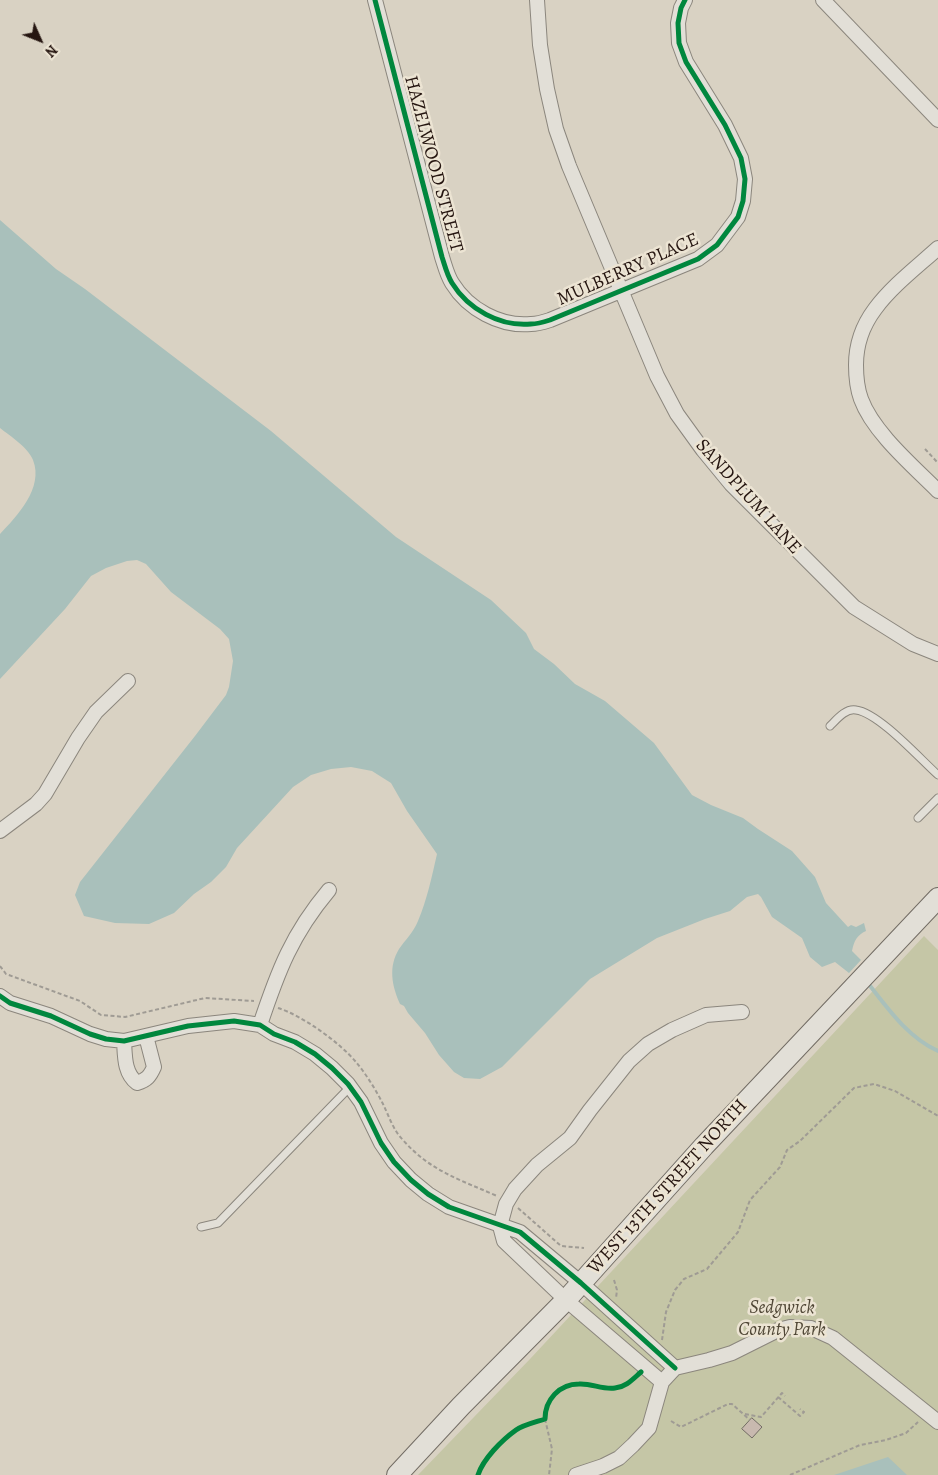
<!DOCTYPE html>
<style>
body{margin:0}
#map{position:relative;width:938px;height:1475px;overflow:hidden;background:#d9d2c3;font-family:Alegreya,serif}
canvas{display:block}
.north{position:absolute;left:15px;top:15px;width:50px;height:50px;-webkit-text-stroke:4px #ece4d3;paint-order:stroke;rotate:134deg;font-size:14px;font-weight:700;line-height:20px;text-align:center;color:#251510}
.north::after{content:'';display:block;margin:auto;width:18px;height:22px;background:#251510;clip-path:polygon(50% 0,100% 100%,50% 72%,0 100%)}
</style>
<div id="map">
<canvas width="938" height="1475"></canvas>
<div class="north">N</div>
</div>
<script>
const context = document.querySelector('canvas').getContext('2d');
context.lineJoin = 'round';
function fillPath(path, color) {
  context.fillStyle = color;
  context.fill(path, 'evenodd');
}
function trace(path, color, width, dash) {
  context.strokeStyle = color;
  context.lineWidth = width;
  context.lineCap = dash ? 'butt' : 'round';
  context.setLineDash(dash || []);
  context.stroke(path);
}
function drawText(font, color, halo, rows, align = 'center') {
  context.font = font + ' Alegreya,serif';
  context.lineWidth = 5;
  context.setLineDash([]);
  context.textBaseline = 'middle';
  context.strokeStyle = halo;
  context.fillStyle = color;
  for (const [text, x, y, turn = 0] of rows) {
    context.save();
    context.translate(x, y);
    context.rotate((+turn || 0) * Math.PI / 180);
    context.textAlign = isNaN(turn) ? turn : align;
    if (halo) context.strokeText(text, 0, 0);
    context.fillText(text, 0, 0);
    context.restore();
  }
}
const green = new Path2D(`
 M924,936L938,950V1475H418L530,1359Z`);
const water = new Path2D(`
 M0,220L56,269L85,289L271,431L396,537L491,600L526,633L534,649L554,664L575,684L605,701L654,743L692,795L711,805L743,818L758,829L792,851L815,877L826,903L848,927L851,925L856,927L864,923L866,931C857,935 854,941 852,951L861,960L849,973L835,962L822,967L810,957L802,938L772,917L761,897L758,894L747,897L730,911L705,919L657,938L590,979L502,1067L480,1079L464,1078L454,1072L439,1055L425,1033L408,1013L404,1006L400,1004C392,986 388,967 399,949C406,939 413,933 418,921C427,900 432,876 437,854L407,811L391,783L372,771L351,767L331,769L311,775L293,787L237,848L226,867L211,882L194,894L174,913L149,924L115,923L84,916L75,895L80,882L195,736L226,695L229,687L233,661L229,639L220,629L171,592L146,564L137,560L127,561L106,568L91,576L65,609L0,679V534C17,516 44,488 33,460C28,447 10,436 0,428Z
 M888,1457L907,1475H834Z`);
const stream = new Path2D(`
 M867,982C887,1007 907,1037 938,1051`);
const building = new Path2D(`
 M752,1418L762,1427L752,1438L742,1429Z`);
const path = new Path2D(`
 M925,449L938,463
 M0,966L6,974L80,1001L101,1015L125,1017L205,998L254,1001
 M278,1008C303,1016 339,1042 356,1062C366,1074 376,1090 383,1104C389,1116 393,1130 403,1140C430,1171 461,1180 497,1196
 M518,1208L561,1246L584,1248
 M614,1280L617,1290L616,1298
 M662,1340L666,1312L675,1290L684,1279L707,1269L738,1232L750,1200L780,1167L787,1150L800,1141L854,1088L874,1084L895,1091L938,1116
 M778,1397L800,1416L804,1412L800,1409
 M745,1414L761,1417L782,1393L785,1396
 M545,1419L552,1449L549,1475
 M671,1421L681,1427L728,1404H732L750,1420
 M790,1475L860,1445L886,1440L906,1433L918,1422`);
const lane = new Path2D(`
 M830,726C837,719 846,708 856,710C879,713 920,759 938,775
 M918,818L938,798
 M201,1227L218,1223L350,1087`);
const street = new Path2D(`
 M375,0L442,257C445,266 447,275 452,283C468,309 500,327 531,324C538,324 544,322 550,320L698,259L717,245L738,217L743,201L745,179L741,158L725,125L686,62L679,43L678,23L681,8L685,0
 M537,0L540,45L547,89L556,129L569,166L657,376L677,414L703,450L731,484L854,607L913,644L938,654
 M823,0L938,120
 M938,248C917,267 892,286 875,309C863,325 856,344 856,365C856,376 857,388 861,399C873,432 913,466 938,491
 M0,831L36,804L45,794L78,738L96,712L128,681
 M0,996L10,1003L51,1016L90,1034L106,1039L124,1041L188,1026L234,1021L260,1025L274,1034L295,1042L315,1054L332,1068L348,1084L361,1102L381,1143L394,1162L411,1180L428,1194L449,1207L520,1232L581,1283L675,1368
 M260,1025C278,971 292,934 329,890
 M124,1041C125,1056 124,1073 137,1083C147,1080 150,1076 154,1067L146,1036
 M662,1382L566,1300L504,1241L500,1226L506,1204L515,1189L537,1165L570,1138L590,1110L629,1061L648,1044L672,1030L706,1015L742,1012
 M576,1475L603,1466L619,1458L633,1445L649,1428L662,1382L675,1368L709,1360L732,1353L778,1330L790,1327L811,1328L833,1338L938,1422`);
const secondary = new Path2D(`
 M397,1475L461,1406L566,1300L704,1146L938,898`);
const cycleway = new Path2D(`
 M375,0L442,257C445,266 447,275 452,283C468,309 500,327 531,324C538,324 544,322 550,320L698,259L717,245L738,217L743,201L745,179L741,158L725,125L686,62L679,43L678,23L681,8L685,0
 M0,996L10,1003L51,1016L90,1034L106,1039L124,1041L188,1026L234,1021L260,1025L274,1034L295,1042L315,1054L332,1068L348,1084L361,1102L381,1143L394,1162L411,1180L428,1194L449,1207L520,1232L581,1283L675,1368
 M478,1475C483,1459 502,1440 516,1430C523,1425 536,1422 545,1419C545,1400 559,1384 579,1384C591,1383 603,1390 615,1388C626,1387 633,1379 641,1372`);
const streetNames = [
 ["HAZELWOOD STREET",433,164,75],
 ["MULBERRY PLACE",628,270,-24],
 ["SANDPLUM LANE",748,497,48],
 ["WEST 13TH STREET NORTH",668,1187,-48]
];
const parkNames = [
 ["Sedgwick",782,1308],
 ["County Park",782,1330]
];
fillPath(green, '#c5c6a6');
fillPath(water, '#a9c0bb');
trace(stream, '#a9c0bb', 4);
fillPath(building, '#c8b9af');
trace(building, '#726c64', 1);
trace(lane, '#8b867d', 9);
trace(street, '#8b867d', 16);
trace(secondary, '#726c64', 22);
trace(path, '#9f9b94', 2, [4, 2.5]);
trace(lane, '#e2dfd7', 7);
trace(street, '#e2dfd7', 14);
trace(secondary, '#e2dfd7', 20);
trace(cycleway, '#00873e', 5);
drawText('19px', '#251510', '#ece4d3', streetNames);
drawText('italic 19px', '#504736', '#ece4d3', parkNames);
</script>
